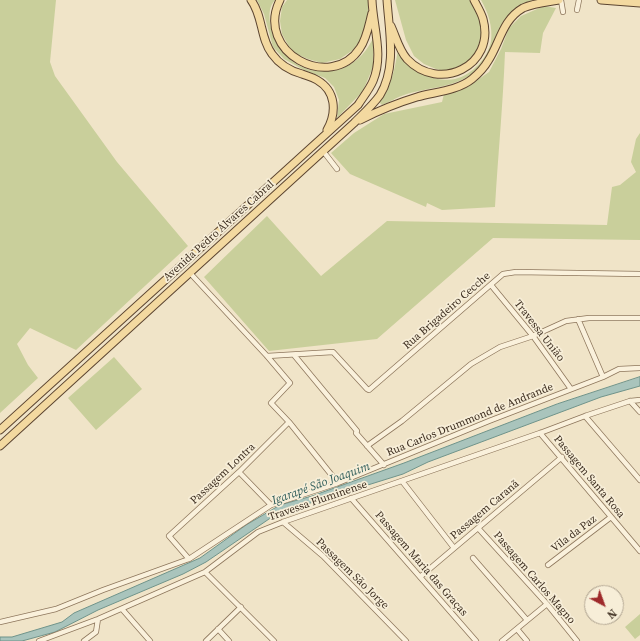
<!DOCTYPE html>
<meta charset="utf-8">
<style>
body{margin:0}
#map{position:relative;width:640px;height:641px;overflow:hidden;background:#f0e4c8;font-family:"Source Serif 4",serif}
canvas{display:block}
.north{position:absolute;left:584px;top:585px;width:40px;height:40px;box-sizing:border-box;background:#f7eed8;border:1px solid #ada18e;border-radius:50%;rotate:139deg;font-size:11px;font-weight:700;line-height:16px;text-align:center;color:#3d2e20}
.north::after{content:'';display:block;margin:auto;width:14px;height:18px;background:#9e2a2b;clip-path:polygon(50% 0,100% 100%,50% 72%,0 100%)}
</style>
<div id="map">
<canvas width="640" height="641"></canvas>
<div class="north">N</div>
</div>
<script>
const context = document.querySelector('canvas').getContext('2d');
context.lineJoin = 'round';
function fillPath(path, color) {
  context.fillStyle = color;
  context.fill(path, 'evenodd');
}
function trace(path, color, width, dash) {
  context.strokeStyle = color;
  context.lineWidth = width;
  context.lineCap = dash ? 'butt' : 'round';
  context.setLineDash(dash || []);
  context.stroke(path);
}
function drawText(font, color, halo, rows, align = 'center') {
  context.font = font + ' "Source Serif 4",serif';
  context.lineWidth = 3.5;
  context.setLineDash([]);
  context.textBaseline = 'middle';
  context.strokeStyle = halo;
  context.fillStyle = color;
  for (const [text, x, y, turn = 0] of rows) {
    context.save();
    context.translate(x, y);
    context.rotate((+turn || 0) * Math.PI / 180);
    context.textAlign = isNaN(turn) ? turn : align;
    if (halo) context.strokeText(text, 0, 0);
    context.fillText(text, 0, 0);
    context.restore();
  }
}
const green = new Path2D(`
 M0,0H56L50,62L55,76L117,162L188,246L76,350L30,328L17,344L28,365L38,378L0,413Z
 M257,0H275C269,6 269,15 270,23C273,45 288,63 310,70C313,71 318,70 322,71C329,71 337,71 343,68C358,62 368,50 374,36L373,67L363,91L337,118L339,100L334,87L325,78L302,69L284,59L273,47L264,14Z
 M287,0H368V16L363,38L353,50L340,59L322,63L308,59L292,52L282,34L280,21L282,7Z
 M395,0H471L478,12L481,24V42L473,58L462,65L448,72L436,69L424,64L414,56L406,40Z
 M481,0H534C493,11 502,49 476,71C456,88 428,87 404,95C397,97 390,102 382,105L379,102C392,84 394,72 398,50C406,60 415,71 428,76C435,79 447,81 455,79C472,75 488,58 491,41C493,27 488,12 481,0Z
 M544,6L556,8L543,33L540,53L505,52C503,104 498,156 495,207L442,210L427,203L426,207L350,174L331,153L354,133L384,114L442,102L444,94L466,88L489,72L501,49L509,28L521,16Z
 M640,133V240L493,238L377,339L269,351L204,277L267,216L321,276L387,221L607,225L612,187L620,185L636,172L631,162L636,139Z
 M114,357L142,389L96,430L68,398Z
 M640,614V635L635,639L625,627Z`);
const water = new Path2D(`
 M640,377V386L601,397L428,462L403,474L291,509L269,519L206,562L183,574L98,610L55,632L22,641H0V637H12L62,622L74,613L200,558L246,525L280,505L312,496L404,463L557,404Z`);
const street = new Path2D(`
 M561,0L563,12
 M577,10L579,0
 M323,151L337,169
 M190,273L267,356L290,383L271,403L289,422L338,483
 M491,285L533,336L571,389
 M578,319L603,377
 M294,355L357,431L356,433L384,465
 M267,356L333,352L367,389L369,390L503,274L516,272L640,274
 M630,401L640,412
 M585,416L640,480
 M540,433L640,551
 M367,446L402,421L471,364L500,347L533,336L566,321L589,318H640
 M239,472L271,505
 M402,481L454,548
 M351,498L476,641
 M283,522L323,556L406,641
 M478,528L547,604L577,641
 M473,558L527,620
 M189,559L169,536L239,472L289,422
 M548,565L611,517
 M205,572L274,641
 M420,577L562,457
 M122,609L150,641
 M0,622L56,609L103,590L189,559L271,505L338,483L489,421L603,377L619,369L640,368
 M218,629L229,641
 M517,629L527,641
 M39,641L98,619L205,572L258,532L283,522L540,433L585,416L630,401L640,400
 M84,641L96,632L98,619
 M206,641L241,607
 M502,641L547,604`);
const primary = new Path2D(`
 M251,0C263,16 260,38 272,54C279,64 291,71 302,74C307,76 312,77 317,80C336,91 337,112 327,130
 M280,0C254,52 331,93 360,48C367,38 369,24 372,13
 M601,0L640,3
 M391,26C396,37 399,50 407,59C439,93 496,66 483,19C481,12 477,6 474,0
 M360,120C378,111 397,103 417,97C434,92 457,91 472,79C478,74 484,68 488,61C500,43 502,20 523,8C534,3 547,2 559,0
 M0,430L358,105C363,97 369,90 373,81C384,55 373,27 372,0
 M0,446L354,123C363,114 373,105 380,95C397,67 389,31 387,0`);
const streetNames = [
 ["Avenida Pedro Álvares Cabral",219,231,-42],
 ["Rua Brigadeiro Cecche",447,311,-41],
 ["Travessa União",539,331,52],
 ["Rua Carlos Drummond de Andrande",470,420,-22],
 ["Passagem Lontra",223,474,-43],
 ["Passagem Santa Rosa",589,477,50],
 ["Travessa Fluminense",318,501,-19],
 ["Passagem Caranã",485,510,-40],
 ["Vila da Paz",574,534,-37],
 ["Passagem Maria das Graças",421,564,49],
 ["Passagem São Jorge",352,574,44],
 ["Passagem Carlos Magno",534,578,49]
];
const waterNames = [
 ["Igarapé São Joaquim",321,484,-20]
];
fillPath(green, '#c9cf9b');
fillPath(water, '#a9c4bc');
trace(water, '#6f938a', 1);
trace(street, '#8d765c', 6);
trace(primary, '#5b4430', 9);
trace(street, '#faf1dc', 4.5);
trace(primary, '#f3d9a0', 7);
drawText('11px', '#3d2e20', '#f7eed8', streetNames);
drawText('italic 12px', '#2f5d5a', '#f7eed8', waterNames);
</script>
